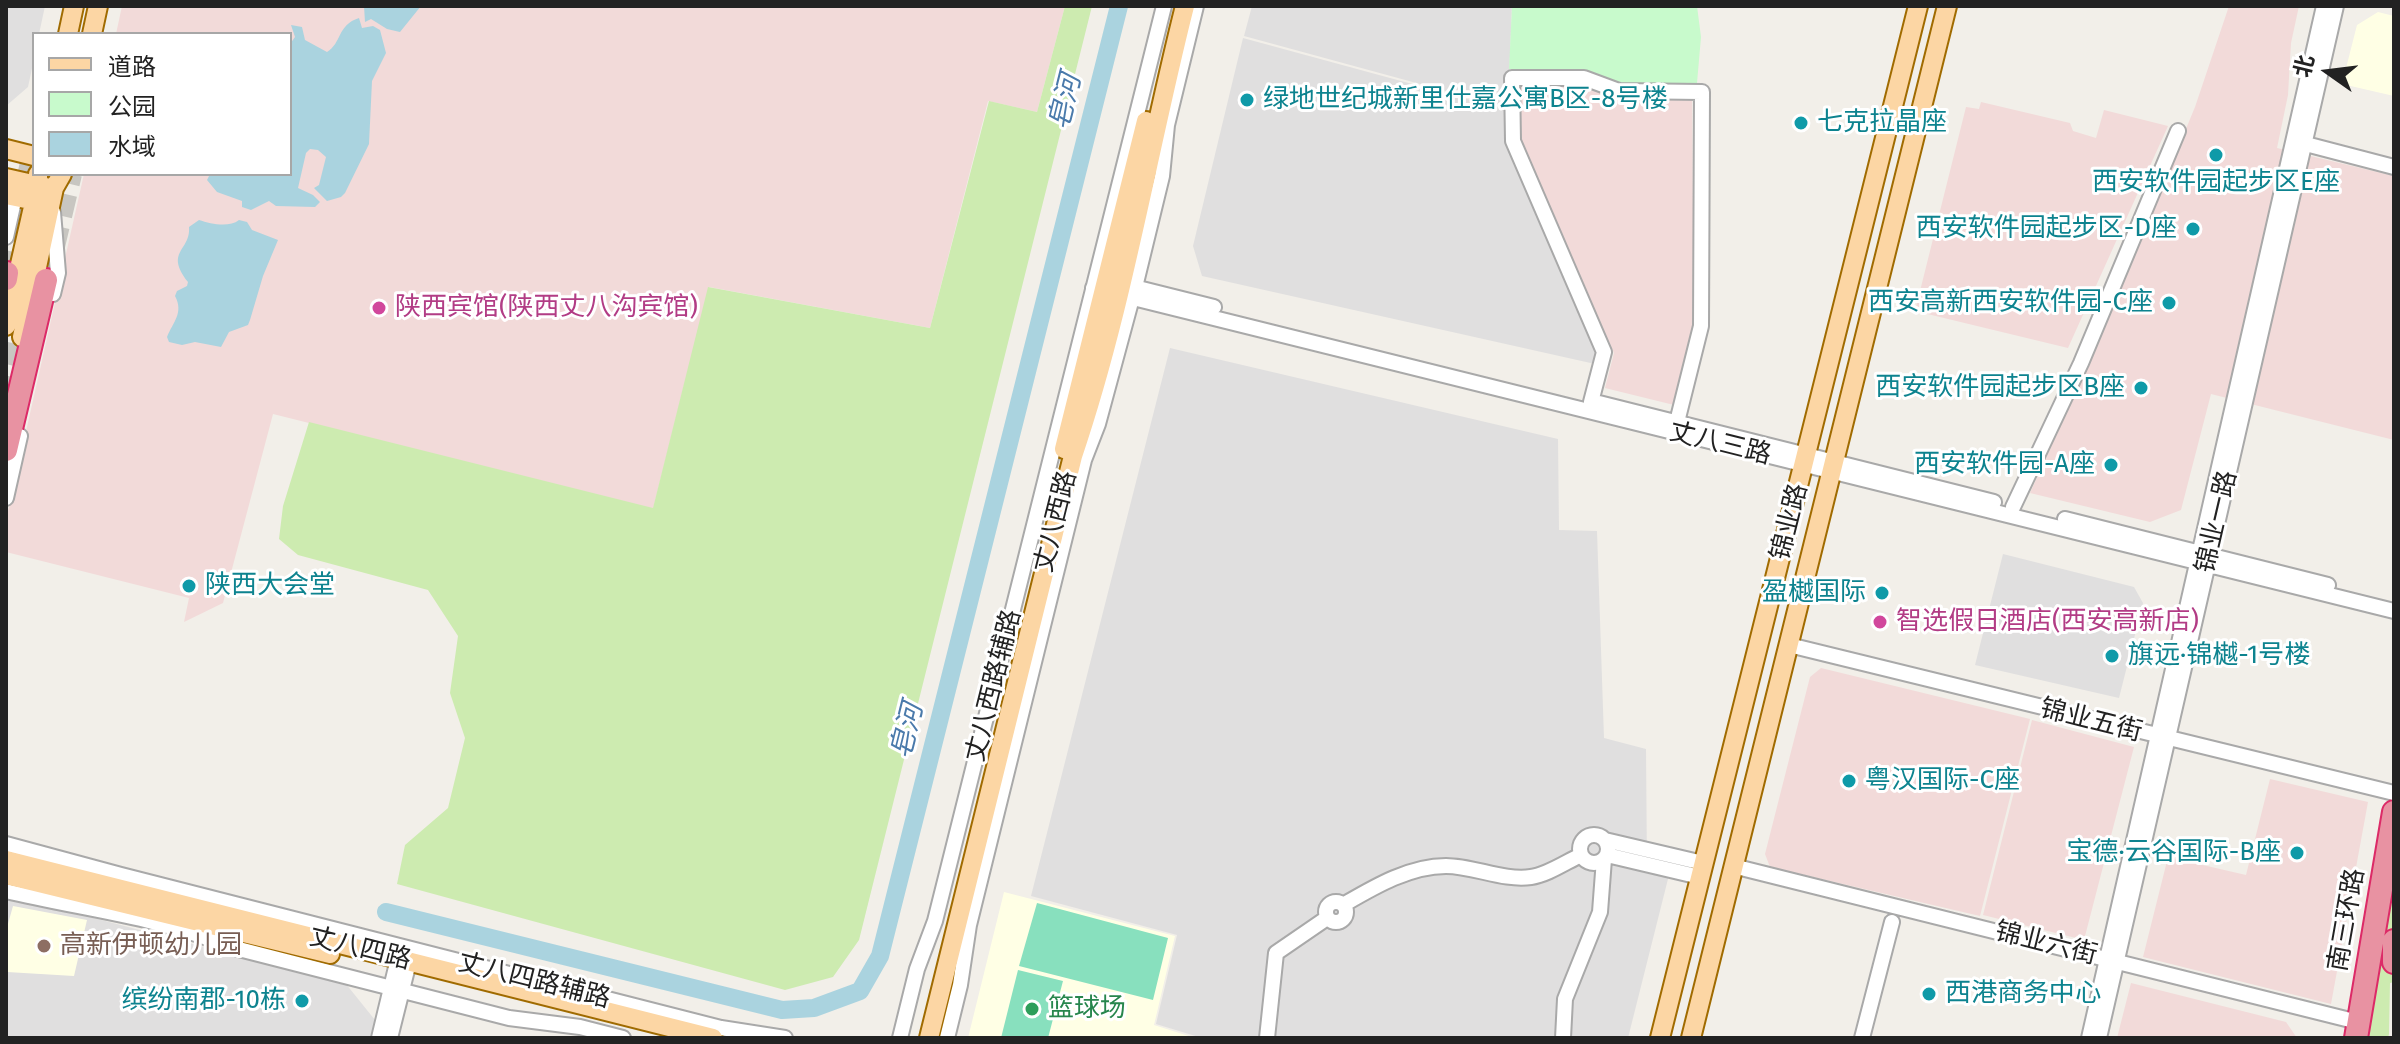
<!DOCTYPE html>
<meta charset="utf-8">
<style>
body{margin:0}
#map{position:relative;width:2400px;height:1044px;overflow:hidden;background:#f2efe9;font-family:"Fira Sans","Noto Sans SC",sans-serif}
canvas{display:block}
.frame{position:absolute;inset:0;border:8px solid #222;pointer-events:none}
.legend{position:absolute;left:32px;top:32px;width:260px;height:144px;box-sizing:border-box;background:#fff;border:2px solid #a7a7a7;margin:0;padding:10px 14px;list-style:none;font-size:24px;color:#222}
.legend li{display:flex;align-items:center;gap:16px;height:40px}
.legend b{width:40px;border:2px solid #a7a7a7}
.north{position:absolute;left:2288px;top:32px;width:80px;height:80px;-webkit-text-stroke:6px #fff;paint-order:stroke;rotate:284deg;font-size:22px;font-weight:700;line-height:32px;text-align:center;color:#222}
.north::after{content:'';display:block;margin:auto;width:28px;height:36px;background:#222;clip-path:polygon(50% 0,100% 100%,50% 72%,0 100%)}
</style>
<div id="map">
<canvas width="2400" height="1044"></canvas>
<div class="frame"></div>
<ul class="legend">
<li><b style="height:10px;background:#fcd6a4"></b>道路</li>
<li><b style="height:22px;background:#c8facc"></b>公园</li>
<li><b style="height:22px;background:#aad3df"></b>水域</li>
</ul>
<div class="north">北</div>
</div>
<script>
const context = document.querySelector('canvas').getContext('2d');
context.lineJoin = 'round';
function fillPath(path, color) {
  context.fillStyle = color;
  context.fill(path, 'evenodd');
}
function trace(path, color, width, dash) {
  context.strokeStyle = color;
  context.lineWidth = width;
  context.lineCap = dash ? 'butt' : 'round';
  context.setLineDash(dash || []);
  context.stroke(path);
}
function drawText(font, color, halo, rows, align = 'center') {
  context.font = font + ' "Fira Sans","Noto Sans SC",sans-serif';
  context.lineWidth = 6;
  context.setLineDash([]);
  context.textBaseline = 'middle';
  context.strokeStyle = halo;
  context.fillStyle = color;
  for (const [text, x, y, turn = 0] of rows) {
    context.save();
    context.translate(x, y);
    context.rotate((+turn || 0) * Math.PI / 180);
    context.textAlign = isNaN(turn) ? turn : align;
    if (halo) context.strokeText(text, 0, 0);
    context.fillText(text, 0, 0);
    context.restore();
  }
}
const residential = new Path2D(`
 M6,6H45L39,34H34V59L28,87L6,106Z
 M1252,6H1512L1508,108L1244,36Z
 M1243,38L1504,109L1506,143L1599,350L1595,364L1202,276L1193,246Z
 M1170,348L1558,439L1559,530L1597,531L1604,738L1646,749L1647,869L1669,875L1628,1038H1202L1156,1024L1177,935L1031,896Z
 M2003,554L2134,587L2143,603L2119,698L1975,665Z
 M6,895L346,984L375,1020L370,1038H6Z`);
const commercial = new Path2D(`
 M122,6H1065L1037,112L988,101L930,328L709,287L653,509L273,414L223,603L184,622L189,598L6,552V520L84,174H290V34H116Z
 M2229,6H2299L2291,43L2288,95L2277,148L2394,176V440L2211,394L2181,510L2150,522L2030,493L2106,322L2195,107Z
 M1583,81L1692,95L1694,328L1674,405L1605,388L1614,353L1516,136L1515,82Z
 M1981,102L2070,123L2073,131L2096,138L2104,110L2168,126L2068,348L1915,311L1966,107L1979,109Z
 M1821,668L2030,719L1980,916L1770,867L1765,854L1810,677Z
 M2032,720L2134,747L2084,940L1983,915Z
 M2270,779L2368,802L2331,1004L2143,957L2168,857L2246,875Z
 M2131,983L2286,1022L2297,1038H2117Z`);
const education = new Path2D(`
 M2378,12L2394,16V96L2342,84L2357,25Z
 M1004,892L1175,936L1154,1025L1195,1038H968Z
 M13,906L87,920L74,976L7,972L6,931Z`);
const grass = new Path2D(`
 M1065,6H1092L859,940L833,977L785,990L397,884L405,845L448,808L465,738L450,693L458,636L428,590L298,555L279,539L283,506L309,422L653,508L708,287L930,328L989,101L1037,112Z
 M2394,880V982L2390,983L2389,1034L2388,1038H2365Z`);
const park = new Path2D(`
 M1512,6H1697L1701,37L1697,83L1619,86L1581,69H1509Z`);
const pitch = new Path2D(`
 M1037,903L1168,938L1153,1000L1019,966Z
 M1018,970L1063,981L1048,1038H1001Z`);
const water = new Path2D(`
 M364,6H421L400,32L387,29L371,19L365,22Z
 M359,18L362,28L373,26L380,30L386,53L372,81L369,144L345,193L341,197L327,201L314,188L319,185L326,157L318,150L310,149L306,153L298,188L313,195L320,202L315,207L276,206L269,201L251,210L242,207V201L217,192L207,180L210,174H290V44L295,37L291,25L302,27L305,40L327,52C342,43 337,25 359,18Z
 M199,220C211,224 229,228 239,220L247,222L252,230L278,240L263,276L250,320L248,325L229,332L221,347L195,342L182,345L169,342L167,337C173,322 184,313 175,296L177,291L187,286L188,282C164,251 191,251 189,227Z`);
const river = new Path2D(`
 M386,912L782,1010L814,1008L860,991L880,956L1119,6`);
const highwayTunnel = new Path2D(`
 M7,273L34,149
 M46,280L71,174
 M6,398L25,318`);
const minor = new Path2D(`
 M2298,142L2394,167
 M6,237L15,197
 M1114,282L1214,307
 M1093,288L2394,611
 M53,294L58,273L53,212
 M1591,402L1604,352L1513,141L1512,78H1584L1619,91L1702,92L1701,326L1677,422
 M1599,403L1994,502
 M6,498L20,436
 M2013,507L2081,363L2178,131
 M2065,519L2328,585
 M1789,645L2394,793
 M1580 849a14 14 0 1 1 28 0a14 14 0 1 1-28 0Z
 M1605,840L1703,863
 M6,844L121,875L721,1028L785,1038
 M1607,855L1700,877
 M1733,866L2358,1022
 M6,891C81,909 160,917 231,947L509,1018L580,1027L623,1038
 M1326 912a10 10 0 1 1 20 0a10 10 0 1 1-20 0Z
 M1343,905C1374,887 1409,866 1446,866C1474,866 1503,881 1531,877C1547,875 1566,862 1581,855
 M379,1038L398,959
 M390,1038L409,962
 M900,1038L917,969L935,921L1164,6
 M947,1038L960,985L969,925L1084,460L1098,424L1135,287L1162,176L1167,125L1196,6
 M1267,1038L1276,953L1327,918
 M1563,1038L1565,999L1600,912L1604,859
 M1862,1038L1892,922
 M2089,1038L2324,6
 M2099,1038L2336,6`);
const major = new Path2D(`
 M68,34L74,6
 M92,34L98,6
 M6,149L34,156
 M6,178L50,188
 M6,195L35,201
 M6,326L38,185V174
 M22,337L54,188L62,174
 M1064,449L1146,121
 M6,860L713,1038
 M6,875L330,954
 M929,1038L1073,456C1123,309 1147,156 1185,6
 M1660,1038L1918,6
 M1691,1038L1947,6`);
const highway = new Path2D(`
 M6,279L7,273
 M6,450L46,280
 M2394,941V962
 M2356,1038L2394,812`);
const markers = [
 [1247,100,8,"#0f9aa8"],
 [1801,123,8,"#0f9aa8"],
 [2216,155,8,"#0f9aa8"],
 [2193,229,8,"#0f9aa8"],
 [2169,303,8,"#0f9aa8"],
 [379,308,8,"#d1479c"],
 [2141,388,8,"#0f9aa8"],
 [2111,465,8,"#0f9aa8"],
 [189,586,8,"#0f9aa8"],
 [1882,593,8,"#0f9aa8"],
 [1880,622,8,"#d1479c"],
 [2112,656,8,"#0f9aa8"],
 [1849,781,8,"#0f9aa8"],
 [2297,853,8,"#0f9aa8"],
 [44,946,8,"#8d6e63"],
 [1929,994,8,"#0f9aa8"],
 [302,1001,8,"#0f9aa8"],
 [1032,1009,8,"#2e9e5b"]
];
const cultureNames = [
 ["绿地世纪城新里仕嘉公寓B区-8号楼",1263,100,"left"],
 ["七克拉晶座",1817,123,"left"],
 ["西安软件园起步区E座",2216,183,"center"],
 ["西安软件园起步区-D座",2177,229],
 ["西安高新西安软件园-C座",2153,303],
 ["西安软件园起步区B座",2125,388],
 ["西安软件园-A座",2095,465],
 ["陕西大会堂",205,586,"left"],
 ["盈樾国际",1866,593],
 ["旗远·锦樾-1号楼",2128,656,"left"],
 ["粤汉国际-C座",1865,781,"left"],
 ["宝德·云谷国际-B座",2281,853],
 ["西港商务中心",1945,994,"left"],
 ["缤纷南郡-10栋",286,1001]
];
const hotelNames = [
 ["陕西宾馆(陕西丈八沟宾馆)",395,308],
 ["智选假日酒店(西安高新店)",1896,622]
];
const streetNames = [
 ["丈八三路",1720,444,14],
 ["丈八西路",1056,522,-76],
 ["锦业路",1790,522,-76],
 ["锦业一路",2217,522,-77],
 ["丈八西路辅路",994,686,-76],
 ["锦业五街",2091,721,14],
 ["南三环路",2347,920,-80],
 ["锦业六街",2046,944,14],
 ["丈八四路",360,949,14],
 ["丈八四路辅路",534,981,14]
];
const educationNames = [
 ["高新伊顿幼儿园",60,946]
];
const leisureNames = [
 ["篮球场",1048,1009]
];
const waterNames = [
 ["皂河",1066,102,-76],
 ["皂河",908,731,-76]
];
fillPath(residential, '#e0dfdf');
fillPath(commercial, '#f2dad9');
fillPath(education, '#ffffe5');
fillPath(grass, '#cdebb0');
fillPath(park, '#c8facc');
fillPath(pitch, '#88e0be');
fillPath(water, '#aad3df');
trace(river, '#aad3df', 18);
trace(highwayTunnel, '#c8c6c1', 22, [22, 11]);
trace(minor, '#a9a9a9', 18);
trace(major, '#a06b00', 22);
trace(highway, '#dc2a67', 26);
trace(minor, '#fff', 14);
trace(major, '#fcd6a4', 18);
trace(highway, '#e892a2', 22);
for (const [x, y, r, color] of markers) {
  const dot = new Path2D();
  dot.arc(x, y, r, 0, 2 * Math.PI);
  context.fillStyle = color;
  context.fill(dot);
  trace(dot, '#fff', 3);
}
drawText('26px', '#0d838f', '#fff', cultureNames, 'right');
drawText('26px', '#b23c85', '#fff', hotelNames, 'left');
drawText('26px', '#222', '#fff', streetNames);
drawText('26px', '#785e54', '#fff', educationNames, 'left');
drawText('26px', '#27864d', '#fff', leisureNames, 'left');
drawText('italic 28px', '#4a7aab', '#fff', waterNames);
</script>
